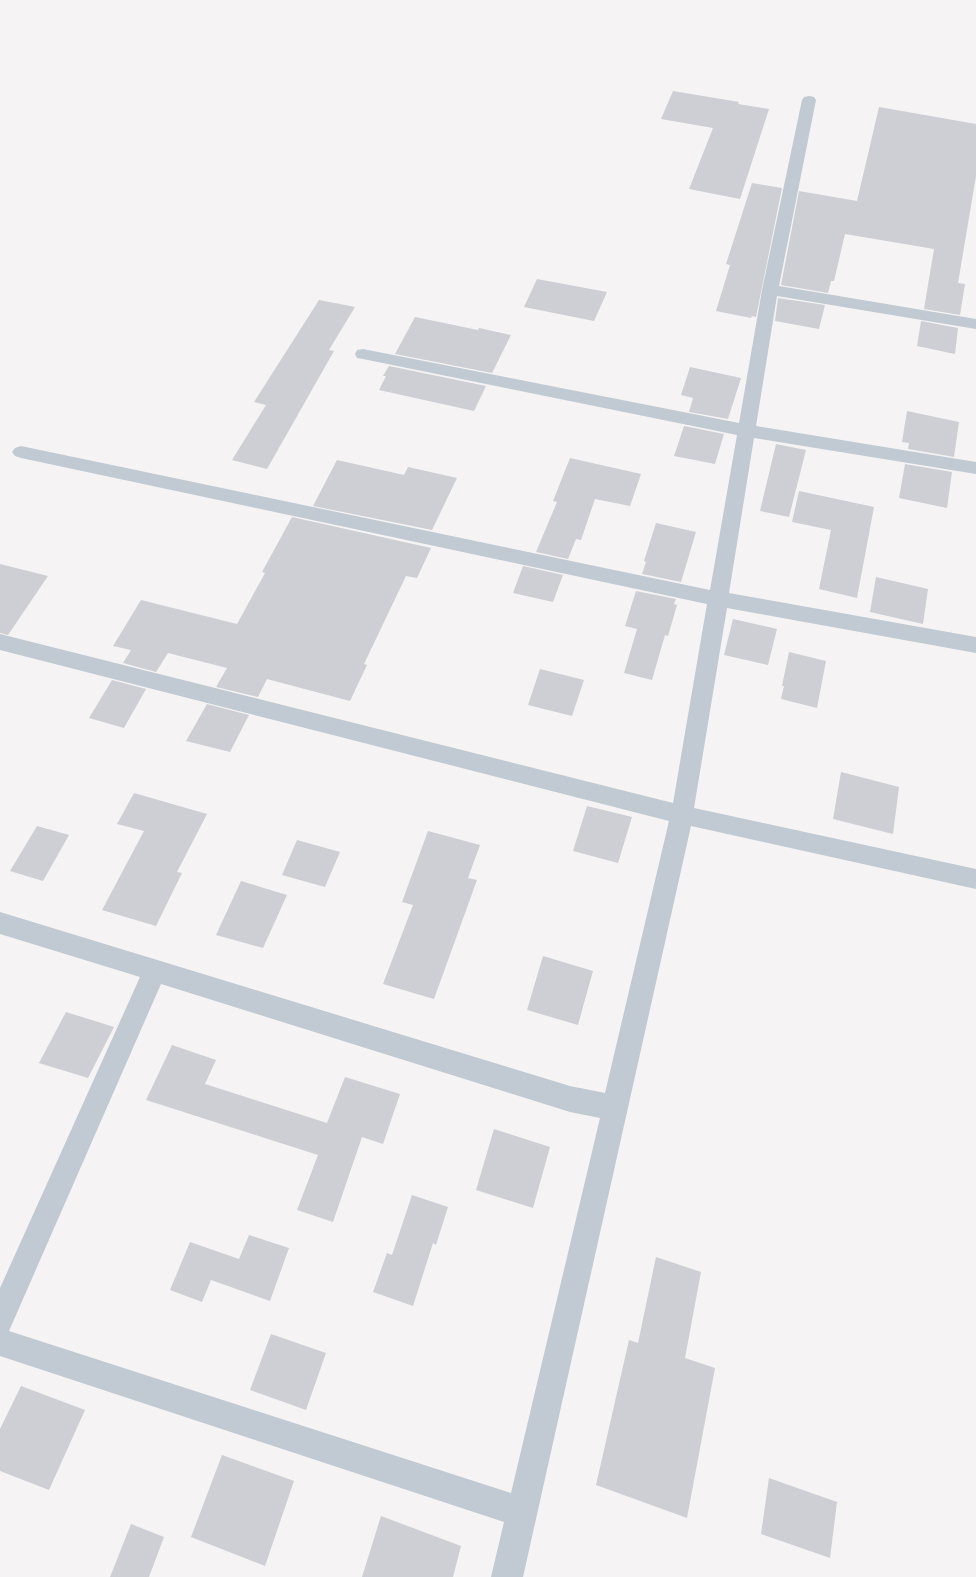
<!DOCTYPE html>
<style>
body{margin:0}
canvas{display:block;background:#f5f3f3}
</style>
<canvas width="976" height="1577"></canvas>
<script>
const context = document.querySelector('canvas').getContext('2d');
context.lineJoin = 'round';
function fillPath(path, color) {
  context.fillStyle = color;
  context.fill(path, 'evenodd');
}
const building = new Path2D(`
 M673,91L739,102L738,104L769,109L740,199L689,189L713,128L661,119Z
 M879,107L976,124V176L958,283L965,284L960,315L924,309L934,249L845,234L834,281H831L828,293L781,285L799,191L857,201Z
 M752,183L782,188L756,317L752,316L751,318L716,311L730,265L726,264Z
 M537,279L607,292L594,321L524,307Z
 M778,298L825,305L819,329L775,321Z
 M319,300L355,307L329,350L334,351L267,469L232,460L266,405L254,402Z
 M415,317L478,330L479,328L511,335L492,373L395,354Z
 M921,321L958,328L955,354L917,346Z
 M389,366L486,386L474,411L379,390L386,376H383Z
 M690,367L741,378L728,419L689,412L693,398L681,395Z
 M907,411L959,422L954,457L908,449L909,443L902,442Z
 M684,426L724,434L715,464L674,456Z
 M776,444L806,450L789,517L760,511Z
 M570,458L641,474L630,506L595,499L581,540L576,539L568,559L536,552L557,502L553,501Z
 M337,460L404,475L408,467L457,478L432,530L313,506Z
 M905,464L952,472L947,508L899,498Z
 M799,491L874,507L857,598L819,589L831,530L792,522Z
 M292,517L431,548L417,578L406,576L364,664L367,665L350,701L267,679L258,697L216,687L227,668L168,653L156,672L123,663L131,650L113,646L141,600L237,624L265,573L262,572Z
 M656,523L696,532L681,582L642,574L646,562L644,561Z
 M0,564L48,576L8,635L0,633Z
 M523,566L563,575L553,602L513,593Z
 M876,577L928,589L923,624L870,612Z
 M636,591L676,599L674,604L677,605L668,636L665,635L652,680L624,673L637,629L625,626Z
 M733,619L777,629L768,665L724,655Z
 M789,652L826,661L817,708L781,699L784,686H782Z
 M540,669L584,680L572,716L528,705Z
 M112,680L146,689L124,728L89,718Z
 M207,704L249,715L230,752L186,741Z
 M841,772L899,787L893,834L833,819Z
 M134,793L207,814L177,872L182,873L156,926L102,910L144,831L117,824Z
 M587,806L632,817L618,863L573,851Z
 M37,826L69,835L43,881L10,871Z
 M428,831L480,845L468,878L477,880L434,999L383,984L413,905L402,902Z
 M297,840L340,852L325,887L282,875Z
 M241,881L287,895L263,948L216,935Z
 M543,956L593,971L578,1025L527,1010Z
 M66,1012L114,1027L88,1078L39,1063Z
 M172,1045L216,1060L205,1084L327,1123L345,1077L400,1094L383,1144L362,1137L333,1222L297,1210L318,1155L146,1100Z
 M494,1129L550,1147L533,1208L476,1190Z
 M412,1195L448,1207L436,1245L433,1243L413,1306L373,1292L387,1253L392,1255Z
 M249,1235L289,1248L270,1301L211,1280L202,1302L170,1290L190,1242L239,1259Z
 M656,1257L701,1272L685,1358L715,1368L687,1518L596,1485L629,1340L638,1343Z
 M271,1334L326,1353L306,1410L250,1390Z
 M21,1386L85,1410L49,1490L0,1471V1429Z
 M222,1455L294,1481L265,1566L191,1537Z
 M769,1478L837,1502L830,1558L761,1534Z
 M381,1516L461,1546L453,1577H362Z
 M131,1524L164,1537L149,1577H110Z`);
const minor = new Path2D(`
 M809,96L814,97L816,100L779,286L976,319V329L777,296L756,426L976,462V474L754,438L729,593L976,637V653L727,608L694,808L976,869V889L691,826L523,1577H491L504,1522L0,1356V1288L140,977L0,934V912L570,1086L605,1093L669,821L0,650V634L673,803L707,604L21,458L15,456L12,452L15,448L21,446L710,590L737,435L363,359L357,358L355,354L357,350L363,349L739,423L762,290L802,100L804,97ZM161,984L570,1112L600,1118L511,1493L9,1331Z`);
fillPath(building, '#cdcfd5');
fillPath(minor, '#c1cad2');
</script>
